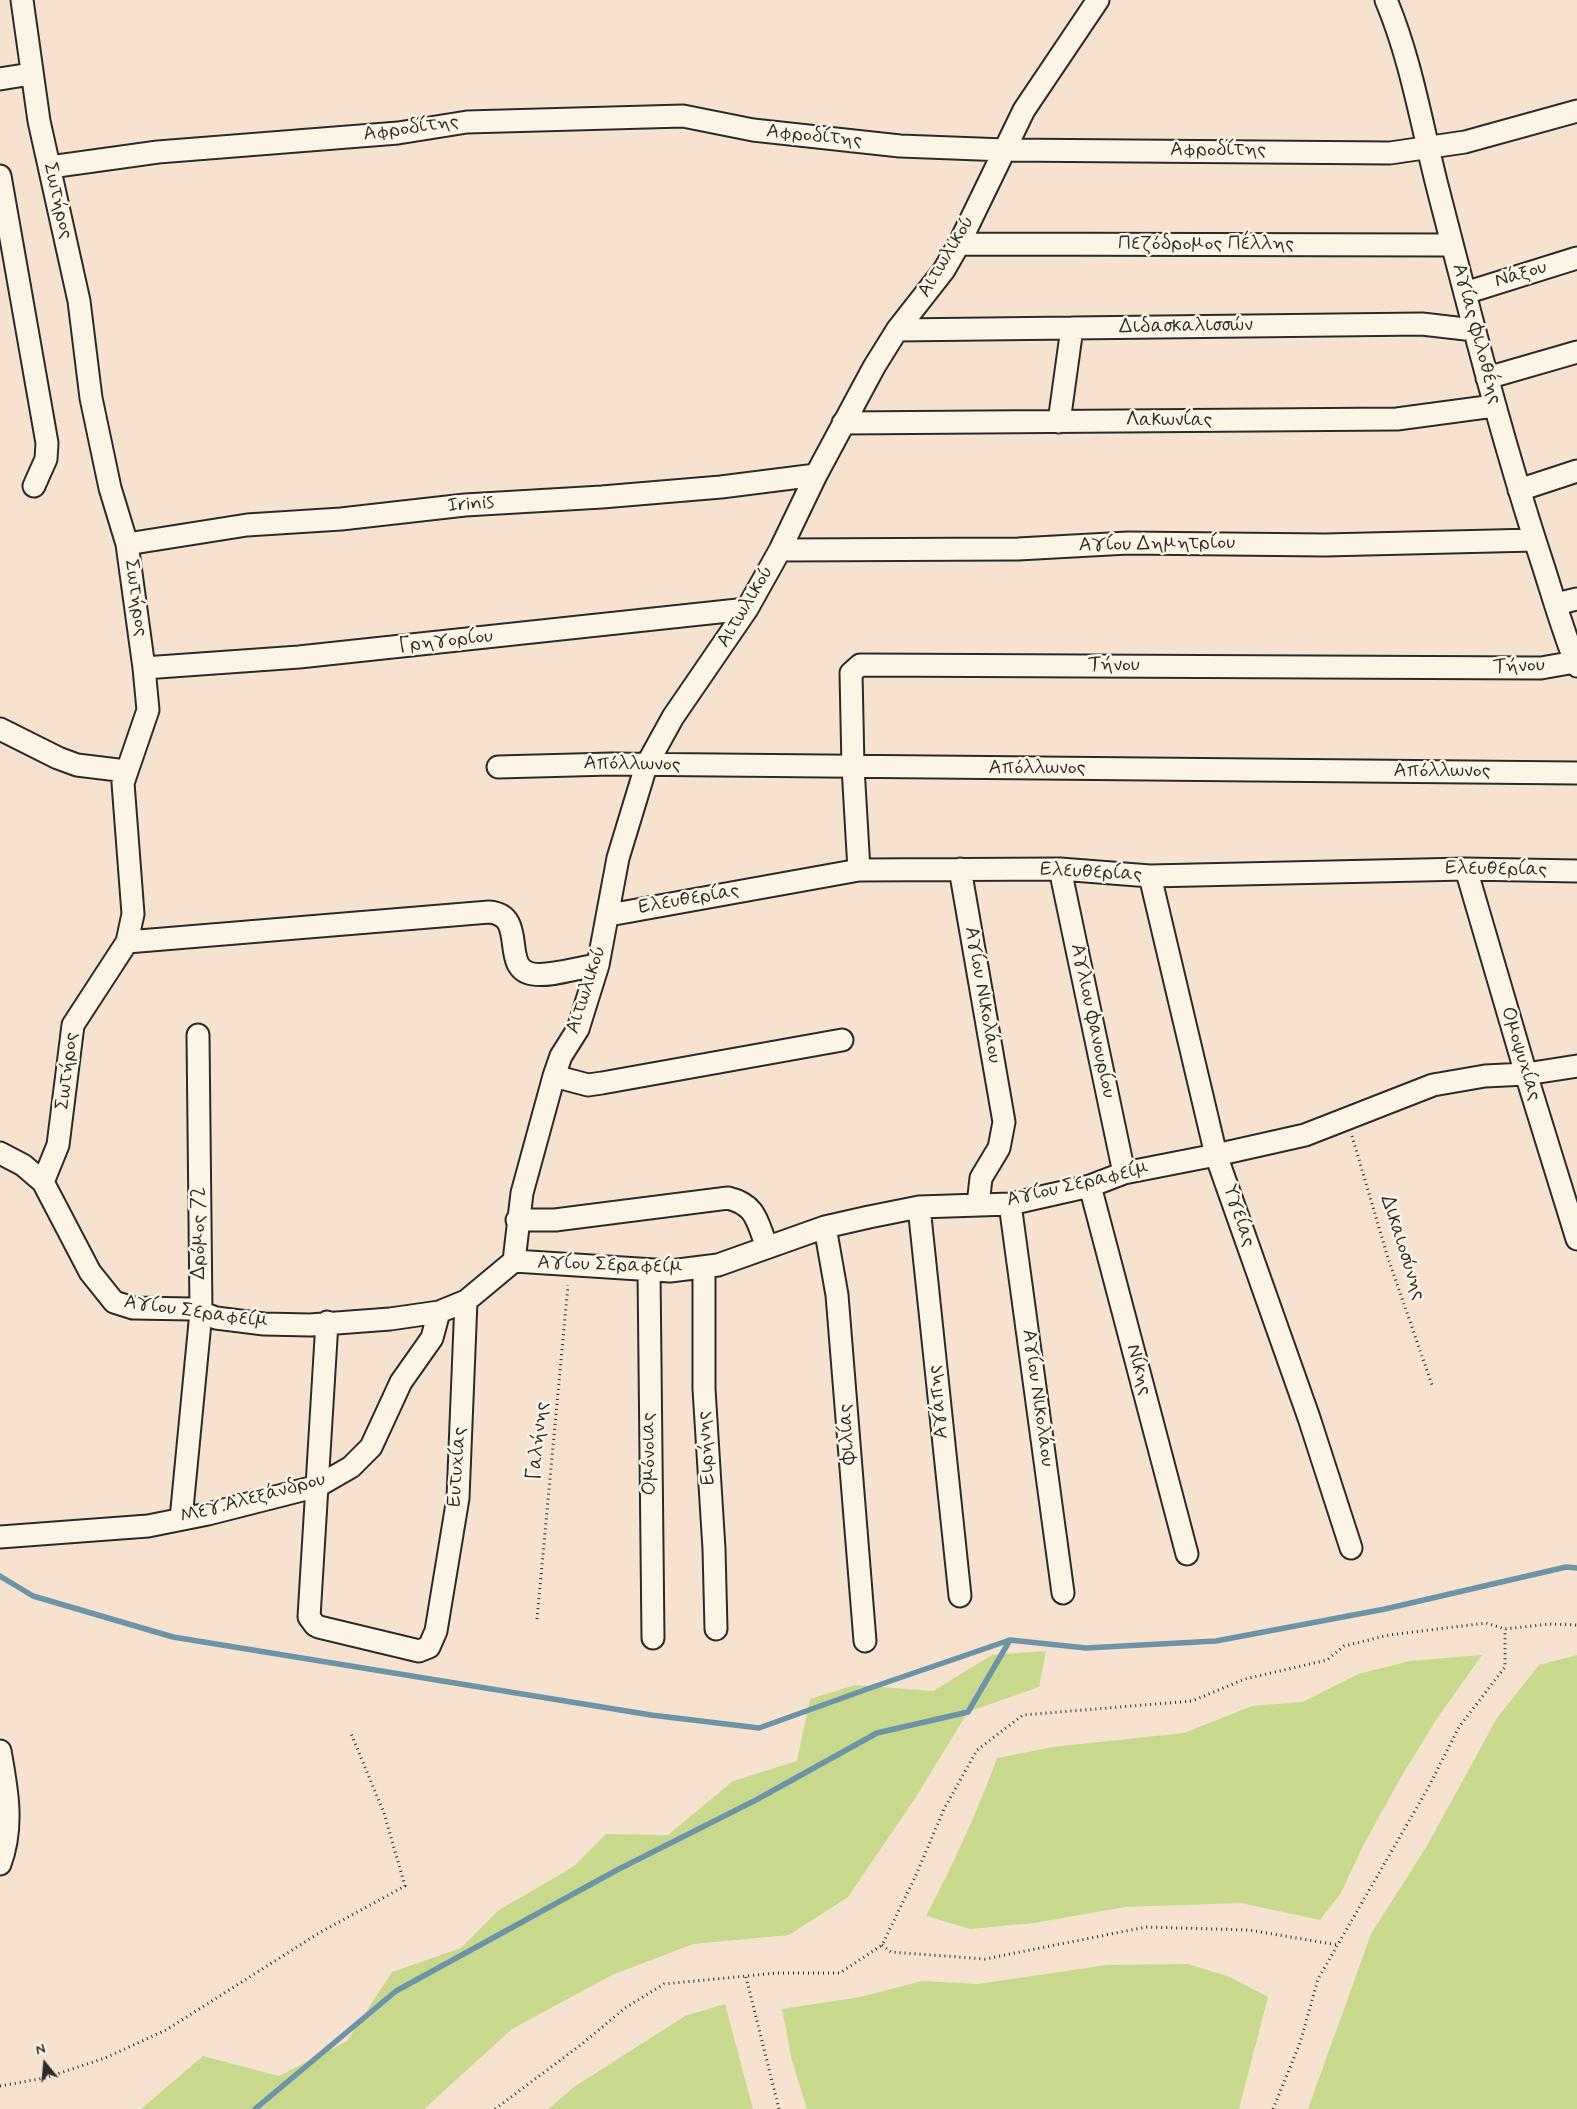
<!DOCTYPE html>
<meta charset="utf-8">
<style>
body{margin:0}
#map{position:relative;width:1577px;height:2109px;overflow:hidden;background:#f7e2cf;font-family:Mynerve,sans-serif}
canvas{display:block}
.north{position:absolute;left:20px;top:2039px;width:50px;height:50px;-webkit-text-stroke:4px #fcf5e5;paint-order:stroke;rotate:343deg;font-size:14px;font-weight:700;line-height:20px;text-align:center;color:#2b2b2b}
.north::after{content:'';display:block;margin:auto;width:18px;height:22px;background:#2b2b2b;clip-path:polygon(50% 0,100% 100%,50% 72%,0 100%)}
</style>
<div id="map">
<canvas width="1577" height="2109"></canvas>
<div class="north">N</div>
</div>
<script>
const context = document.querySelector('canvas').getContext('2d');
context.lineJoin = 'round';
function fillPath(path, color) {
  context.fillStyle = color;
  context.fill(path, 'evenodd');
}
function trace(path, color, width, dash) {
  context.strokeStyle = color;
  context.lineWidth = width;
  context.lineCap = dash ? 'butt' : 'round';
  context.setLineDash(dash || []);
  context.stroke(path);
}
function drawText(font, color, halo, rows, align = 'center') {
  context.font = font + ' Mynerve,sans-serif';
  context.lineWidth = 5;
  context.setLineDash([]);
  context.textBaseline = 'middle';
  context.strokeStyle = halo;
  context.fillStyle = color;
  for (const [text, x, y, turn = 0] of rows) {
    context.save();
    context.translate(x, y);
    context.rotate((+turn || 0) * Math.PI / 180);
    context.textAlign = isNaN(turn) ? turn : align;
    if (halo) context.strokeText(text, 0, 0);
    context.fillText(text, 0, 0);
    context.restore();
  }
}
const green = new Path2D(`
 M1046,1651L1039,1687L968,1712L916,1797L848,1897L789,1935L693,1944L612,1975L512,2029L424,2109H141L203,2056L279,2076L347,2041L392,1972L461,1948L499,1910L573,1867L606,1834L668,1835L733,1781L797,1761L810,1699L855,1685L933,1691L992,1655Z
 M1482,1655L1436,1720L1401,1777L1363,1846L1341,1893L1320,1920L1241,1903L1125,1907L1034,1923L970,1929L926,1916C953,1865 977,1813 997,1758L1052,1747L1184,1733L1252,1706L1303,1702L1358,1674L1410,1661Z
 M1577,1655V2109H1308L1371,1934L1428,1844L1497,1718L1539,1665Z
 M1188,1964L1230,1977L1268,1997L1239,2109H807L792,2061L782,2009L860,1997L922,1981L978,1984L1107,1965Z
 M725,2004L753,2109H548L574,2087L685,2016Z`);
const stream = new Path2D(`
 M0,1576L33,1596L173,1637L651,1715L759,1728L873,1687L1010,1640L1086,1648L1216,1641L1385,1609L1566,1567L1577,1568
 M255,2109L396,1991L617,1870L756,1800L877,1733L968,1712L1010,1640`);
const path = new Path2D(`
 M1352,1136L1388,1258L1432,1385
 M537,1619L568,1285
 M882,1945L891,1952L985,1959L1146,1927L1249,1930L1338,1945
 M746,1977L779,2109
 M0,2086L45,2078L105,2058L166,2030L319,1933L405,1886L384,1813L350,1731
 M495,2109L582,2044L625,2008L664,1984L777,1973H840L882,1945L916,1875L944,1809L977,1750L1023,1715L1192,1701L1245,1679L1327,1660L1344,1646L1389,1635L1486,1623L1505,1629L1550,1624L1577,1625
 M1273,2109L1300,2043L1318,1979L1428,1788L1459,1727L1505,1667V1629`);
const minor = new Path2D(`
 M22,0L39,121L79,301L91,398L110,488L127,544L144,668L148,710L123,783L133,914L127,942L73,1025L58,1145L43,1182
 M1386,0C1412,62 1422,128 1439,193C1471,317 1502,440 1542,562C1553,596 1563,632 1577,666
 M0,79L31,74
 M50,167L158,152L398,133L467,122L683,116L753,130L900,146L1005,150L1390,153L1465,142L1577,111
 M0,176L47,443L46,459L34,486
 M959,244L1452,245
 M1465,293L1577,258
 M897,330L1422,324L1474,330
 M1487,378L1577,352
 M1059,422L1072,328
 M843,423L1397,419L1494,406
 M1519,490L1577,471
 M127,544L247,525L341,519L465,505L602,497L721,487L816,475
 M780,550L1018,549L1128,543L1325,545L1535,540
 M1556,604L1577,599
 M144,668L299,657L747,609
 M0,729L58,758L77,765L126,771
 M498,767L611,764L1577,773
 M960,869L1004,1122L999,1148L981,1178L978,1205
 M1060,869L1124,1173
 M1466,869L1526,1074L1577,1239
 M859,870L853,767L851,673L860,665L1541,668L1575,662
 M1150,876L1216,1155L1309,1418L1351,1548
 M609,915L859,870L1060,869L1150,876L1466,869L1577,871
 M127,942L489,912C529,915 499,969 533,974C551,977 580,967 598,965
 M554,1076L588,1085L602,1083L842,1040
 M0,1153L23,1165L43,1182L90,1272L114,1302L133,1308L192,1309L216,1318L264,1324L310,1325L390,1319L439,1312
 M1090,1186L1187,1554
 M1010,1204L1063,1593
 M919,1207L960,1596
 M517,1220H555L728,1198C757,1205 757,1222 767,1247
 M825,1227L837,1295L865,1641
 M514,1261L522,1193L554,1076L561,1056L578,1029L598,965L618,858L646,766L673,717L747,609L780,550L816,475L874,367L897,330L944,270L959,244L1024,110L1098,0
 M514,1261L670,1271L718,1265L825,1227L869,1217L919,1207L1010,1204L1090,1186L1124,1173L1216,1155L1305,1135L1433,1085L1485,1076L1526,1074L1577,1066
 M704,1267V1389L714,1549L716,1629
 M649,1271L653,1638
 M327,1322L309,1617L315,1625L319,1627L419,1651L429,1647L436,1631L458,1498L466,1301
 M181,1519L201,1312L198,1035
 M0,1537L148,1526L208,1514L318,1486L351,1467L371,1447L401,1382L432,1338L439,1312L466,1301L514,1261
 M0,1751C7,1789 14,1827 0,1864`);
const streetNames = [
 ["Αφροδίτης",411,129,-8],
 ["Αφροδίτης",814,137,6],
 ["Αφροδίτης",1218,151],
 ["Σωτήρος",57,201,77],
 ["Πεζόδρομος Πέλλης",1206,245],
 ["Αιτωλικού",947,257,-59],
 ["Νάξου",1521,275,-17],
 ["Διδασκαλισσών",1186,327,-1],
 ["Αγίας Φιλοθέης",1476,334,75],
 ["Λακωνίας",1169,421],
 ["Irinis",471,505,-5],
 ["Αγίου Δημητρίου",1157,545,-1],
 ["Σωτήρος",135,598,82],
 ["Αιτωλικού",746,607,-59],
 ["Γρηγορίου",446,642,-6],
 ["Τήνου",1114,666],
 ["Τήνου",1519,667,-2],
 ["Απόλλωνος",632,765,1],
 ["Απόλλωνος",1037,769],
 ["Απόλλωνος",1442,772],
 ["Ελευθερίας",1496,870,1],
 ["Ελευθερίας",1091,873,3],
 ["Ελευθερίας",689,900,-10],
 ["Αιτωλικού",587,990,-72],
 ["Αγίου Νικολάου",982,995,80],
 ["Αγλιου Φανουρίου",1092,1021,78],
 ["Ομοψυχίας",1520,1054,73],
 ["Σωτήρος",68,1071,-83],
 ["Αγίου Σεραφείμ",1078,1185,-13],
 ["Υγείας",1238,1216,71],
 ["Δρόμος 72",200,1233,-90],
 ["Δικαιοσύνης",1402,1248,72],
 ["Αγίου Σεραφείμ",610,1266,2],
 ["Αγίου Σεραφείμ",196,1313,8],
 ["Νίκης",1138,1370,75],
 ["Αγίου Νικολάου",1037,1398,82],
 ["Αγάπης",939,1402,-96],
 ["Φιλίας",848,1434,-94],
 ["Γαλήνης",539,1441,-84],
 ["Ειρήνης",707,1448,-94],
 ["Ομόνοιας",650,1454,-91],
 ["Ευτυχίας",458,1467,-86],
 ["Μεγ.Αλεξάνδρου",253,1499,-15]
];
fillPath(green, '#c8d98e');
trace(stream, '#6d93a7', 5.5);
trace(minor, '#2b2b2b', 25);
trace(path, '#2b2b2b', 3, [1, 4]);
trace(minor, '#fcf5e5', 21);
drawText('20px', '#2b2b2b', '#fcf5e5', streetNames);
</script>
